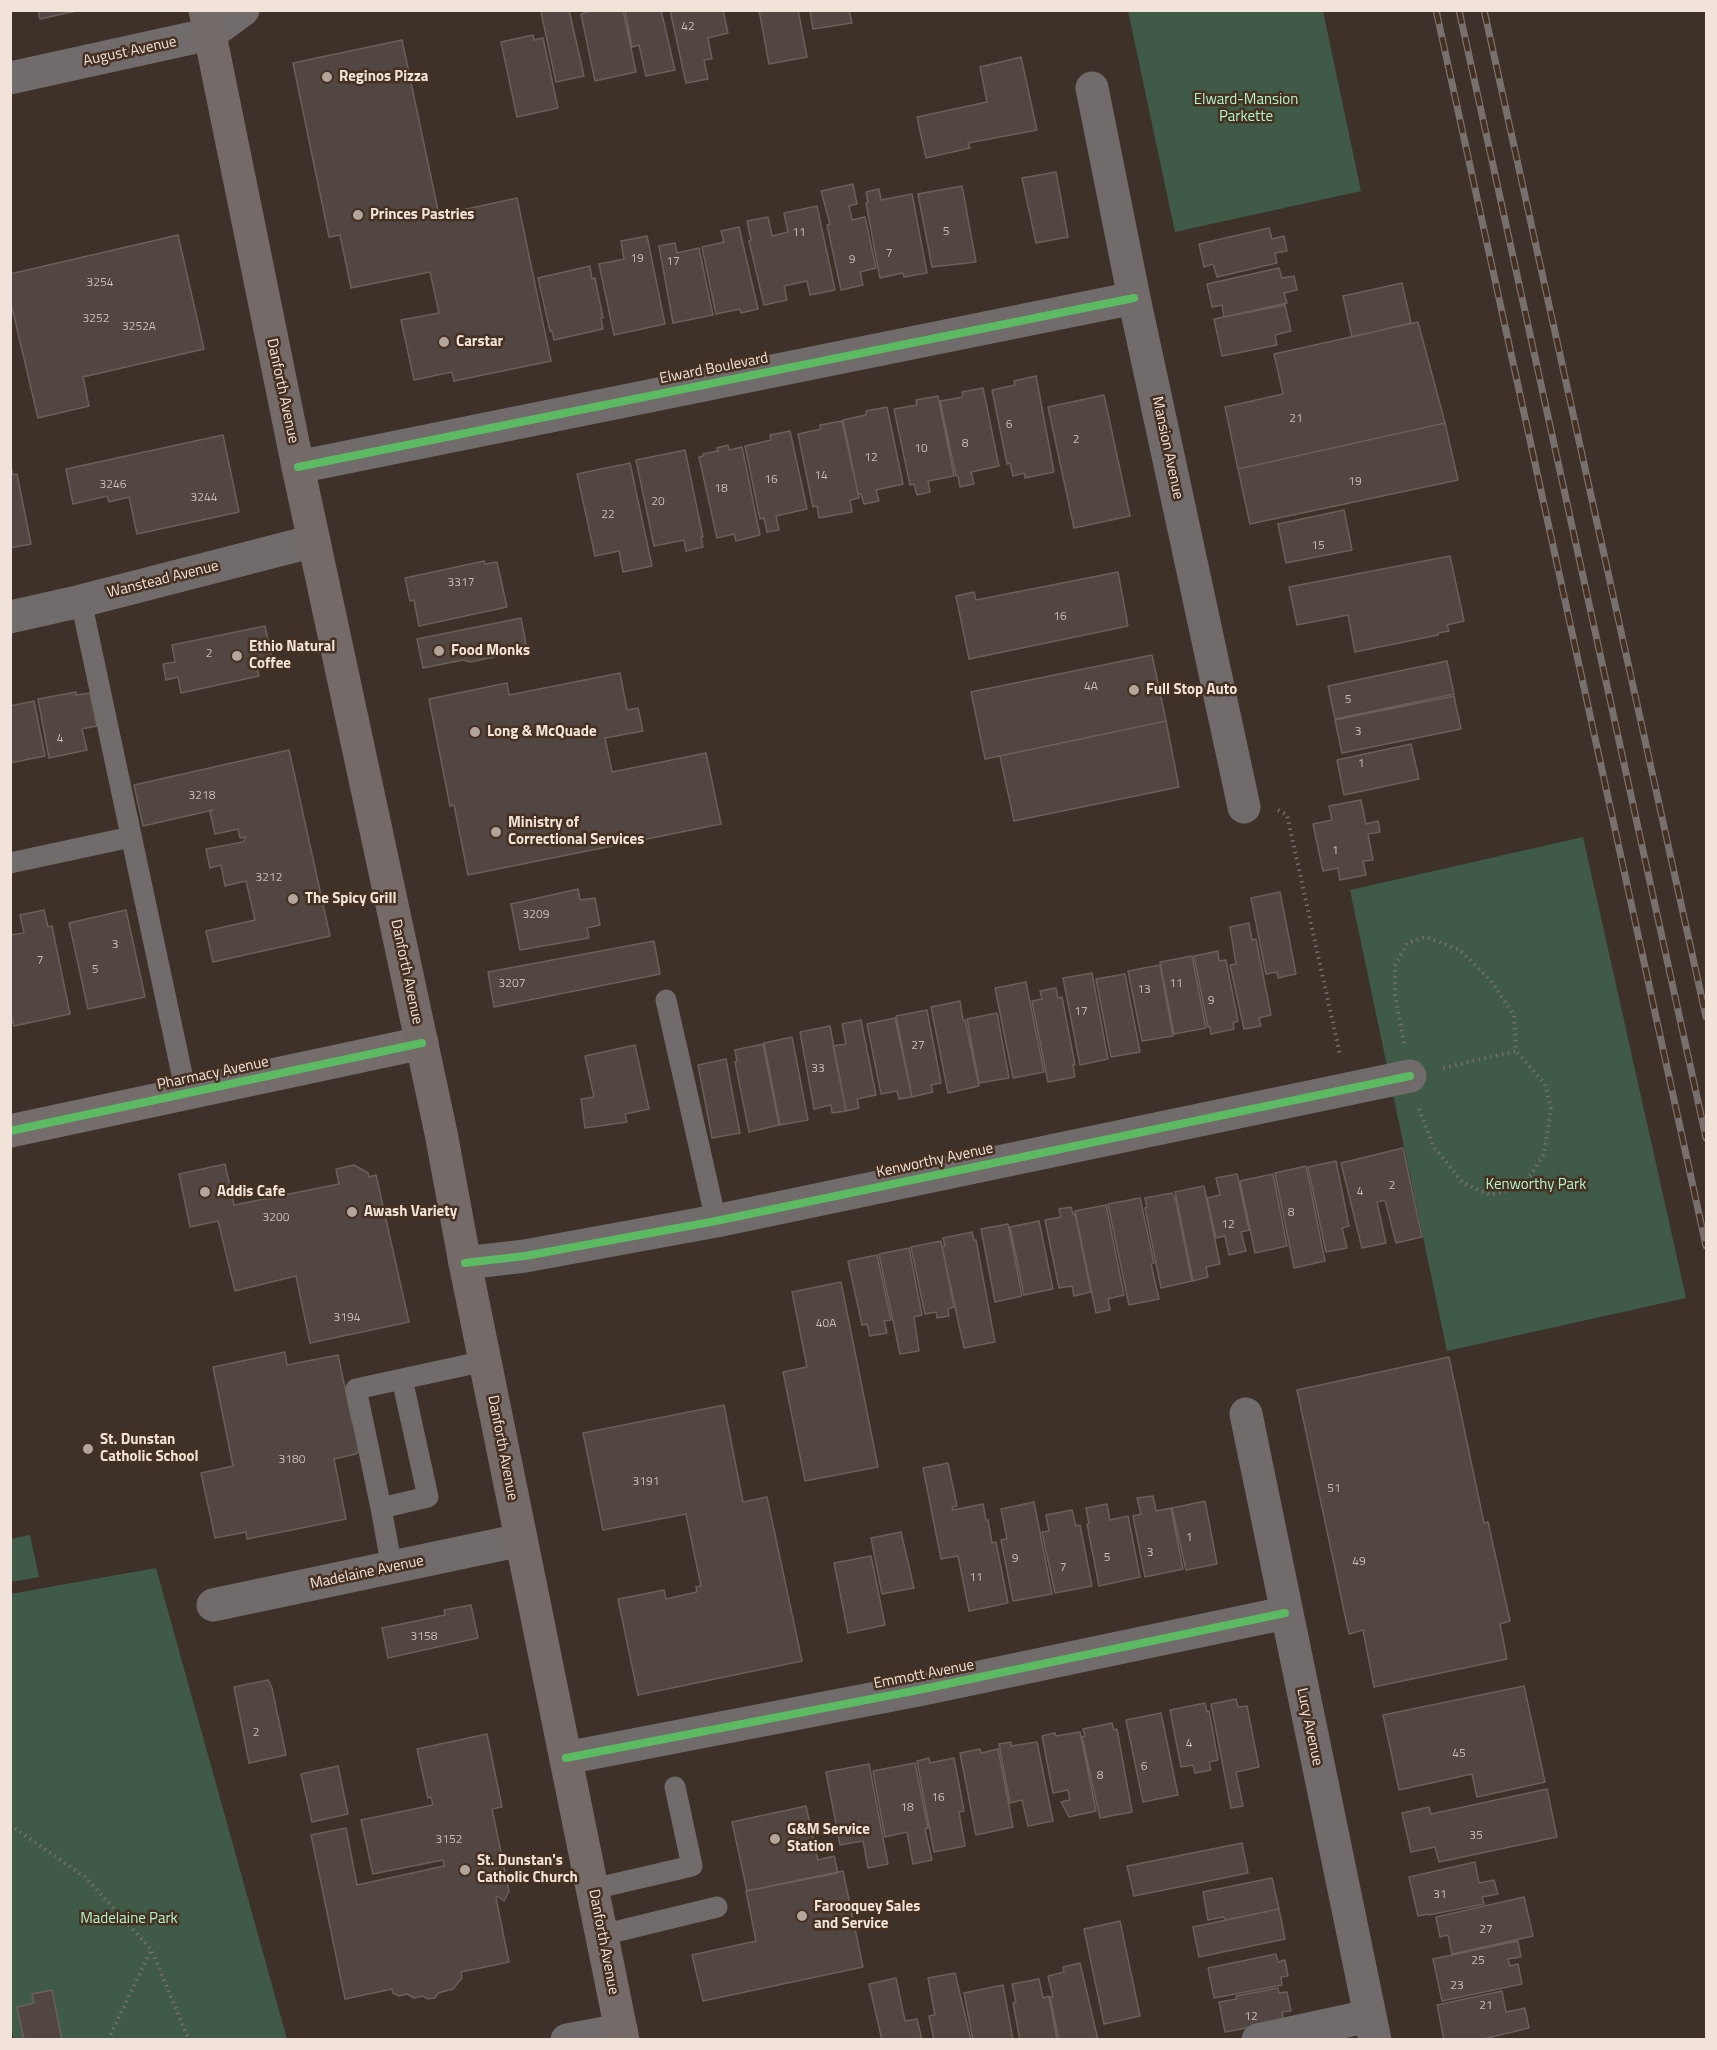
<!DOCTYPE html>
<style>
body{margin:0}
#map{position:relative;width:1717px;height:2050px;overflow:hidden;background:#3d312a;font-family:"Titillium Web",sans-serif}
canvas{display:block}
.frame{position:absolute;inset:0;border:12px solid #f1e3da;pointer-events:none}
</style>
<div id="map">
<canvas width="1717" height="2050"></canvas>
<div class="frame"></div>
</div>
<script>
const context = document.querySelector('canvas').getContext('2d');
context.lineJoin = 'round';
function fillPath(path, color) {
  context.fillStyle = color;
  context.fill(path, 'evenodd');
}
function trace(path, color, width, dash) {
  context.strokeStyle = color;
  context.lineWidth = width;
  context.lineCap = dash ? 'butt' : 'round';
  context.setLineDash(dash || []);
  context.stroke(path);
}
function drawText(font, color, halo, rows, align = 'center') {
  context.font = font + ' "Titillium Web",sans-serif';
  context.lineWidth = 5;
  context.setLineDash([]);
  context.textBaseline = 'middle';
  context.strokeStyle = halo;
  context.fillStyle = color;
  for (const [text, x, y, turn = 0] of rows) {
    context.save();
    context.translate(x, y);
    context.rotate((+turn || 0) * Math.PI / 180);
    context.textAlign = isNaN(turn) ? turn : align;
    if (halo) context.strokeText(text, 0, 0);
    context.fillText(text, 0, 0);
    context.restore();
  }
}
const green = new Path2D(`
 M1128,11H1323L1361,191L1175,232Z
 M1583,837L1686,1298L1447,1351L1350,890Z
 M30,1535L39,1577L11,1582V1539Z
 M156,1568L287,2039H14L10,2025V1594Z`);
const building = new Path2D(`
 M38,10H81L40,19Z
 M547,10H569L584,76L556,82L541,12Z
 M595,10H623L636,72L595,81L581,14Z
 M625,10H661L675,70L646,76L639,45L632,47Z
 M670,10H723L728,33L708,38L712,59L704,60L708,79L686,83Z
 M759,10H798L807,57L769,64Z
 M810,10H849L852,23L813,29Z
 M533,35L534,40L543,38L558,108L517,117L501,42Z
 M402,40L439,215L517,198L551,361L454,381L452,372L414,380L401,320L439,313L430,272L351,288L340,235L329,237L293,63Z
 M1021,57L1037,130L968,143L970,148L926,158L917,117L987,102L980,67Z
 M1056,172L1068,237L1036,243L1022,178Z
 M853,184L857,204L849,206L852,220L865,217L876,268L860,272L863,285L841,290L827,225L830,224L821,191Z
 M962,186L976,262L932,267L918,194Z
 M879,189L881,200L912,194L927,273L904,277L903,273L880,278L866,203L868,202L866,192Z
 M817,206L835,290L810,295L807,281L784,286L787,300L764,305L749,241L751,240L747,221L768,217L772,236L788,232L784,213Z
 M739,227L758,309L741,313L740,309L716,314L702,247L724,242L721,231Z
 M1269,228L1272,239L1284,236L1287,251L1275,253L1277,263L1217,277L1213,264L1204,267L1199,244Z
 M178,235L204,349L83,377L89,406L38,418L10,299V274Z
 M647,236L665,324L614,335L599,264L624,259L621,241Z
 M675,243L677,253L699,248L713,315L673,323L659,246Z
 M590,266L592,279L595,278L603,318H601L603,329L554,340L552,331H550L538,278Z
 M1279,268L1282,278L1294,276L1297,290L1284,293L1287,303L1224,317L1222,305L1212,307L1207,284Z
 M1402,283L1411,323L1352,337L1343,296Z
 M1285,305L1291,331L1275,335L1277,345L1222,356L1214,319Z
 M1418,322L1445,423L1238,469L1225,407L1283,394L1274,354Z
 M1036,376L1054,472L1025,478L1024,473L1013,476L1010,463L1007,464L992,390L1015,385L1014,381Z
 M983,388L999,466L971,472L974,484L960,487L958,476H956L940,401L963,397L962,392Z
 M1104,395L1130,516L1074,528L1048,407Z
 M938,396L954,476L928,481L930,492L917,495L914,484L910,485L894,409L917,405L916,400Z
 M887,407L903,484L876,490L879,501L864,504L861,494H858L843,420L866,415V411Z
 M842,421L859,498L850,500L852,512L819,518L817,506L813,507L798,434L821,429L820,425Z
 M1445,423L1458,480L1250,524L1238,469Z
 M790,431L807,509L776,516L779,530L767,532L764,518L760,519L745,446L771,440L770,435Z
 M223,435L239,512L137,534L129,497L109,502L107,496L73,504L66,469Z
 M728,445L729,450L742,447L760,535L736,541L734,534L717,538L699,457L703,456V454L718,451L717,448Z
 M685,450L703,537H701L703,547L686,551L684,540L654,546L636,460Z
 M10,462L13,475L17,474L31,544L10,548Z
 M630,463L652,566L623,572L619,551L595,556L577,474Z
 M1344,510L1352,550L1286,563L1278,524Z
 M1450,556L1464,621L1447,625L1449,631L1438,633V635L1355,652L1348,615L1297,625L1289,587Z
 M484,561L485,564L497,562L507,607L419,626L414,600L410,601L405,578Z
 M1118,572L1128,626L969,659L956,596L974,592L976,600Z
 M521,618L527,650L470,662L463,660L423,668L417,639Z
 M265,626L272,658L256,661L259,676L181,693L178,677L166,680L163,664L175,662L172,645Z
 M1152,655L1166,721L985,759L971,692Z
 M1447,661L1454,694L1335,719L1328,686Z
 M620,673L627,710L638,708L643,731L605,738L612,772L706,753L721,824L468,875L454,805L450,806L429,699L507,683L509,695Z
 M76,692V695L90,693L97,726L82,729L87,750L49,758L38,699Z
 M1454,696L1461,729L1342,753L1335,720Z
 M34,701L45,756L10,763V706Z
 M1166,721L1179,787L1014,821L1000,756Z
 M1411,744L1419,779L1344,795L1337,760Z
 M289,750L330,936L213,962L206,931L255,920L246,881L225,886L221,865L210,868L206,849L243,842L246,837L240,838L238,829L215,834L210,812L213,810L143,826L134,785Z
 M1361,800L1366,824L1378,821L1380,832L1368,834L1373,860L1363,861L1366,875L1340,880L1338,868L1323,871L1313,824L1332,820L1329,806Z
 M578,889L580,900L595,898L600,925L587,928L589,938L520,950L511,904Z
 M1280,892L1296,974L1278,978L1277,972L1266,974L1251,898Z
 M44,910L48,927L52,926L70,1014L14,1026L10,1011V935L24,933L20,915Z
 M126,910L145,997L88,1009L69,923Z
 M1249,923L1252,940L1256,939L1271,1015L1259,1018L1261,1026L1244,1029L1230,965L1236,964L1230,927Z
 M654,941L660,974L494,1007L488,972Z
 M1218,951L1219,961L1226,960L1238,1021L1233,1023L1234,1029L1211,1034L1210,1027H1208L1194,956Z
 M1192,956L1206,1028L1174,1034L1160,962Z
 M1160,965L1173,1036L1142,1041L1128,971Z
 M1092,973L1108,1059L1080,1065L1063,978Z
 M1125,974L1140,1052L1111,1057L1096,979Z
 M1026,982L1044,1072L1013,1078L995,988Z
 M1056,988L1058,998L1062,997L1075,1065H1073L1075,1077L1048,1082L1032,1001L1042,999L1040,991Z
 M960,1001L963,1020H965L979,1086L948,1093L931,1007Z
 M927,1010L941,1083L931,1085L933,1092L912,1097L896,1016Z
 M997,1013L1009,1078L979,1083L967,1019Z
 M895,1018L912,1097L899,1099L897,1091L881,1094L867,1024Z
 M861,1020L876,1095L857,1099L859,1108L846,1111L833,1046L846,1044L842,1024Z
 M830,1026L846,1111L832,1113L831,1105L814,1109L800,1032Z
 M792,1037L808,1120L780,1125L764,1043Z
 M763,1044L779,1125L749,1132L735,1062L737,1061L735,1050Z
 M635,1045L649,1109L625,1114L627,1122L585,1128L581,1099L594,1097L585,1056Z
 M726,1059L740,1133L712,1138L698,1065Z
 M1403,1148L1422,1237L1396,1243L1385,1200L1377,1202L1386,1243L1362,1248L1341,1163Z
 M1336,1161L1349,1226L1342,1228L1347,1248L1326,1252L1308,1167Z
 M225,1164L234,1205L339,1184L336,1169L354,1165L368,1173L369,1177L376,1175L409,1322L310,1343L296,1276L235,1291L218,1221L190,1227L179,1174Z
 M1306,1166L1325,1261L1294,1268L1275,1173Z
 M1237,1174L1249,1230L1241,1232L1246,1251L1229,1255L1225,1236L1216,1238L1207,1198L1220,1195L1216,1178Z
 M1273,1174L1287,1246L1255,1253L1240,1181Z
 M1204,1186L1220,1264L1206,1267L1208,1277L1193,1281L1175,1192Z
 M1172,1193L1176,1201L1192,1281L1161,1288L1145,1208L1147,1207L1145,1198Z
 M1140,1198L1154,1263L1151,1264L1159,1299L1129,1305L1108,1204Z
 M1106,1205L1124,1295L1108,1299L1110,1310L1096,1313L1075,1211Z
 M1071,1207L1073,1214H1075L1091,1292L1074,1296L1072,1286L1059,1288L1045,1220L1061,1217L1059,1209Z
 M1039,1221L1053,1289L1024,1295L1010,1227Z
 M1008,1224L1022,1296L995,1302L981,1229Z
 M972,1232L974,1240H976L995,1342L964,1348L942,1247L945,1246L943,1238Z
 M941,1241L954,1307L948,1309L949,1316L937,1318L936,1312L925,1314L911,1247Z
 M909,1248L922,1315L914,1317L919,1351L900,1354L879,1254Z
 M877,1255L891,1320L884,1321L887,1333L870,1336L867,1324L862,1325L848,1261Z
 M841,1282L878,1467L805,1481L783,1372L807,1367L792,1292Z
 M285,1352L287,1365L338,1355L352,1421L354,1420L360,1449L356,1454L334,1459L346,1519L247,1539L246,1532L215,1538L201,1473L233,1466L213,1367Z
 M1449,1357L1484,1523L1488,1522L1510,1621L1500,1624L1507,1659L1374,1687L1363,1630L1349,1634L1297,1390Z
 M724,1405L743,1502L767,1497L802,1661L638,1695L618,1599L664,1590L666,1599L697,1592L696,1587L701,1586L686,1514L603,1530L583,1433Z
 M948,1463L957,1506L952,1507L953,1510L983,1504L986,1520H988L992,1543L996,1542L1008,1603L969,1611L958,1556L941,1559L923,1468Z
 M1153,1496L1156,1511L1171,1508L1183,1569L1145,1577L1133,1516L1141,1514L1137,1498Z
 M1205,1501L1217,1564L1186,1570L1172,1508Z
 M1034,1502L1052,1594L1013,1601L1001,1540L1007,1539L1001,1509Z
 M1107,1504L1110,1520L1128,1516L1140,1577L1099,1586L1087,1524H1089L1086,1508Z
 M1072,1510L1076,1526L1080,1525L1092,1586L1055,1593L1042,1532L1049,1531L1046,1515Z
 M901,1532L914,1588L882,1594L871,1538Z
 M871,1556L885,1625L848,1633L834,1563Z
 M471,1605L478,1638L388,1658L382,1628L445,1615L444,1610Z
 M268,1680L272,1688L286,1755L249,1763L234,1687Z
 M1524,1686L1545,1782L1477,1797L1472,1774L1399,1790L1383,1715Z
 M1236,1699L1238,1707L1247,1706L1259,1767L1236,1772L1243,1806L1231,1808L1211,1704Z
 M1205,1703L1207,1712L1209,1711L1218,1760L1209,1762L1211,1770L1195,1773L1193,1765L1181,1767L1170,1710Z
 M1161,1713L1178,1795L1143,1802L1126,1720Z
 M1112,1723L1114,1730L1117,1729L1132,1812L1100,1818L1082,1737L1085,1736L1083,1729Z
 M1080,1732L1096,1811L1069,1817L1061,1802L1070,1800L1068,1790L1053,1793L1042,1736L1055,1733L1056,1736Z
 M487,1734L502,1807L492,1809L509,1891L504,1901L497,1896L496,1898L509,1962L461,1972L462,1978L453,1989L438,1993L435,1998L427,1999L423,1996L414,1998L407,1994L399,1996L393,1993L392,1989L345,1999L311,1835L346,1828L357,1885L444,1866L443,1860L373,1874L361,1820L433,1805L431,1797L428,1798L417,1749Z
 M1011,1742V1746L1037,1742L1053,1821L1028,1826L1022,1800L1010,1803L999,1744Z
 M980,1749L981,1753L998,1749L1013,1827L976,1835L960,1753Z
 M929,1758L930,1763L954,1758L964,1811L959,1812L965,1846L934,1852L917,1761Z
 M915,1763L928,1828L925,1829L932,1860L913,1864L907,1832L885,1837L873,1771Z
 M869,1764L888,1864L868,1868L863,1841L840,1845L826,1772Z
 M338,1766L348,1814L312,1822L301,1774Z
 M1547,1789L1557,1837L1439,1862L1435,1847L1411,1852L1402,1813L1429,1807L1431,1814Z
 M806,1806L818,1860L834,1856L838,1873L747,1891L732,1822Z
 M1242,1843L1248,1873L1134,1896L1127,1866Z
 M1475,1862L1479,1883L1494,1880L1498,1894L1482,1897L1484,1904L1429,1915L1428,1914L1418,1916L1409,1877Z
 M843,1871L863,1967L703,2001L692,1955L756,1941L746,1891Z
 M1272,1878L1279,1909L1225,1920L1224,1917L1208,1920L1203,1892Z
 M1524,1897L1533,1936L1452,1954L1448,1935L1440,1937L1436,1917Z
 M1279,1909L1285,1939L1199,1957L1193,1927Z
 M1120,1921L1140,2016L1104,2024L1084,1929Z
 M1518,1941L1521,1957L1508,1959L1510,1966L1518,1964L1522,1984L1442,2001L1433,1959Z
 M1276,1954L1278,1962L1285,1960L1288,1976L1281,1977L1282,1985L1214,1998L1208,1968Z
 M1080,1963L1098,2040H1059L1050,1997H1053L1048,1976L1064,1972L1063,1967Z
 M955,1973L971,2040H934L929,2016L935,2015L928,1978Z
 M896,1978L905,2021L917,2019L922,2040H882L869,1984Z
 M1039,1979L1043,1998L1049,1996L1057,2040H1020L1013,2003L1016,2002L1012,1984Z
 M1003,1985L1013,2040H973L964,1993Z
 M1278,1988L1279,1993L1287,1992L1291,2011L1282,2012L1284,2021L1225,2032L1219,2002L1237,1999L1236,1996Z
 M52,1990L62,2040H24L17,2007L34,2003L32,1994Z
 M1502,1991L1506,2012L1525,2008L1529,2028L1479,2040H1444L1437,2005Z`);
const path = new Path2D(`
 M1278,810L1287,815L1340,1055
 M1404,1043L1395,995V966L1407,943L1426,937L1460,950L1491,981L1514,1015L1516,1051L1443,1068
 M1419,1109L1433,1146L1463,1183L1490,1195L1517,1188L1531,1175L1544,1154L1551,1109L1545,1084L1516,1051
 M10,1825L85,1877L151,1949L189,2040
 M108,2040L151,1950`);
const lane = new Path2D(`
 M81,601L186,1093
 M10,863L131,837
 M666,1000L716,1221
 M402,1379L428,1497L381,1508L356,1389L485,1361
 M381,1508L392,1568
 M593,1889L692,1866L675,1787
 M602,1935L717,1907`);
const street = new Path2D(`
 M10,78L210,34L243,10
 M1092,88L1134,298L1244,807
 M298,467L1134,298
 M10,617L81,601L314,541
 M465,1263L525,1256L716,1221L1410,1076
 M1246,1414L1375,2040
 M213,1605L521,1540
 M566,1758L923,1689L1285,1613
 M567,2040L621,2030
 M1258,2040L1369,2016`);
const secondary = new Path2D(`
 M10,1131L422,1043`);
const primary = new Path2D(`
 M205,10L298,467L441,1133L465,1263L623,2040`);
const rail = new Path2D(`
 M1436,10L1706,1246
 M1459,10L1706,1138
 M1484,10L1706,1017`);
const cycleway = new Path2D(`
 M298,467L1134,298
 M10,1131L422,1043
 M465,1263L525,1256L716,1221L1410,1076
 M566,1758L923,1689L1285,1613`);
const markers = [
 [327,77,6,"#b2a59c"],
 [358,215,6,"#b2a59c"],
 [444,342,6,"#b2a59c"],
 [439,651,6,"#b2a59c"],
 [237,656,6,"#b2a59c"],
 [1134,690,6,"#b2a59c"],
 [475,732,6,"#b2a59c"],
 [496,832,6,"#b2a59c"],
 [293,899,6,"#b2a59c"],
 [205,1192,6,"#b2a59c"],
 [352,1212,6,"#b2a59c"],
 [88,1449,6,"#b2a59c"],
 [775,1839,6,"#b2a59c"],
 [465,1870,6,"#b2a59c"],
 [802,1916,6,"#b2a59c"]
];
const numberNames = [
 ["42",688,27],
 ["5",946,232],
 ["11",799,233],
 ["7",889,254],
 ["19",637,259],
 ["9",852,260],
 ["17",673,262],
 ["3254",100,283],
 ["3252",96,319],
 ["3252A",139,327],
 ["21",1296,419],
 ["6",1009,425],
 ["2",1076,440],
 ["8",965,444],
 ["10",921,449],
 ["12",871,458],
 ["14",821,476],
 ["16",771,480],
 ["19",1355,482],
 ["3246",113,485],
 ["18",721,489],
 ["3244",204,498],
 ["20",658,502],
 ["22",608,515],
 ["15",1318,546],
 ["3317",461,583],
 ["16",1060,617],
 ["2",209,654],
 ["4A",1091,687],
 ["5",1348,700],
 ["3",1358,732],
 ["4",60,739],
 ["1",1361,764],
 ["3218",202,796],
 ["1",1335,851],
 ["3212",269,878],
 ["3209",536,915],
 ["3",115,945],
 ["7",40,961],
 ["5",95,970],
 ["3207",512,984],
 ["11",1176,984],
 ["13",1144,990],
 ["9",1211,1001],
 ["17",1081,1012],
 ["27",918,1046],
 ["33",818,1069],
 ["2",1392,1186],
 ["4",1360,1192],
 ["8",1291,1213],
 ["3200",276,1218],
 ["12",1228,1225],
 ["3194",347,1318],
 ["40A",826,1324],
 ["3180",292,1460],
 ["3191",646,1482],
 ["51",1334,1489],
 ["1",1189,1538],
 ["3",1150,1553],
 ["5",1107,1558],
 ["9",1015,1559],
 ["49",1359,1562],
 ["7",1063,1568],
 ["11",976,1578],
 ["3158",424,1637],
 ["2",256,1733],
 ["4",1189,1744],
 ["45",1459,1754],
 ["6",1144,1767],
 ["8",1100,1776],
 ["16",938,1798],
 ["18",907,1808],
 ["35",1476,1836],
 ["3152",449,1840],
 ["31",1440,1895],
 ["27",1486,1930],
 ["25",1478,1961],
 ["23",1457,1986],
 ["21",1486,2006],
 ["12",1251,2017]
];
const streetNames = [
 ["August Avenue",130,52,-12],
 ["Elward Boulevard",714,369,-11],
 ["Danforth Avenue",282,391,78],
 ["Mansion Avenue",1167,448,78],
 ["Wanstead Avenue",163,580,-14],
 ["Danforth Avenue",406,972,78],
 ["Pharmacy Avenue",213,1074,-12],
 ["Kenworthy Avenue",935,1161,-12],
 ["Danforth Avenue",502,1448,79],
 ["Madelaine Avenue",367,1573,-12],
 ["Emmott Avenue",924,1675,-11],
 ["Lucy Avenue",1309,1727,78],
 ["Danforth Avenue",603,1942,79]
];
const poiNames = [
 ["Reginos Pizza",339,77],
 ["Princes Pastries",370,215],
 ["Carstar",456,342],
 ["Ethio Natural",249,647],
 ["Coffee",249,664],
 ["Food Monks",451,651],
 ["Full Stop Auto",1146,690],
 ["Long & McQuade",487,732],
 ["Ministry of",508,823],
 ["Correctional Services",508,840],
 ["The Spicy Grill",305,899],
 ["Addis Cafe",217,1192],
 ["Awash Variety",364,1212],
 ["St. Dunstan",100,1440],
 ["Catholic School",100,1457],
 ["G&M Service",787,1830],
 ["Station",787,1847],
 ["St. Dunstan's",477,1861],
 ["Catholic Church",477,1878],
 ["Farooquey Sales",814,1907],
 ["and Service",814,1924]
];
const parkNames = [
 ["Elward-Mansion",1246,100],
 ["Parkette",1246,117],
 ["Kenworthy Park",1536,1185],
 ["Madelaine Park",129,1919]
];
fillPath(green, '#3f5b48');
fillPath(building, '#514641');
trace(building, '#6a6059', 1.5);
trace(path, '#756e6b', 4, [1.5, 4.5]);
trace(lane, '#716c6b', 21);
trace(street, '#716c6b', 33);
trace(secondary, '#746d6b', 33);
trace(primary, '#746b69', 33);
trace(rail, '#77706d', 7);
trace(rail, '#453022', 4.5, [14]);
trace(cycleway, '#5cba63', 8);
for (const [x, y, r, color] of markers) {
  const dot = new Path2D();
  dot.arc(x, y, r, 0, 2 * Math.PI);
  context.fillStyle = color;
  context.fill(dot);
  trace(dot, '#453022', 2);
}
drawText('12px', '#c9bcb4', null, numberNames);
drawText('15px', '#f1e3da', '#453022', streetNames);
drawText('bold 15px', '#f1e3da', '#453022', poiNames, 'left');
drawText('15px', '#b0f5ca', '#453022', parkNames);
</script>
